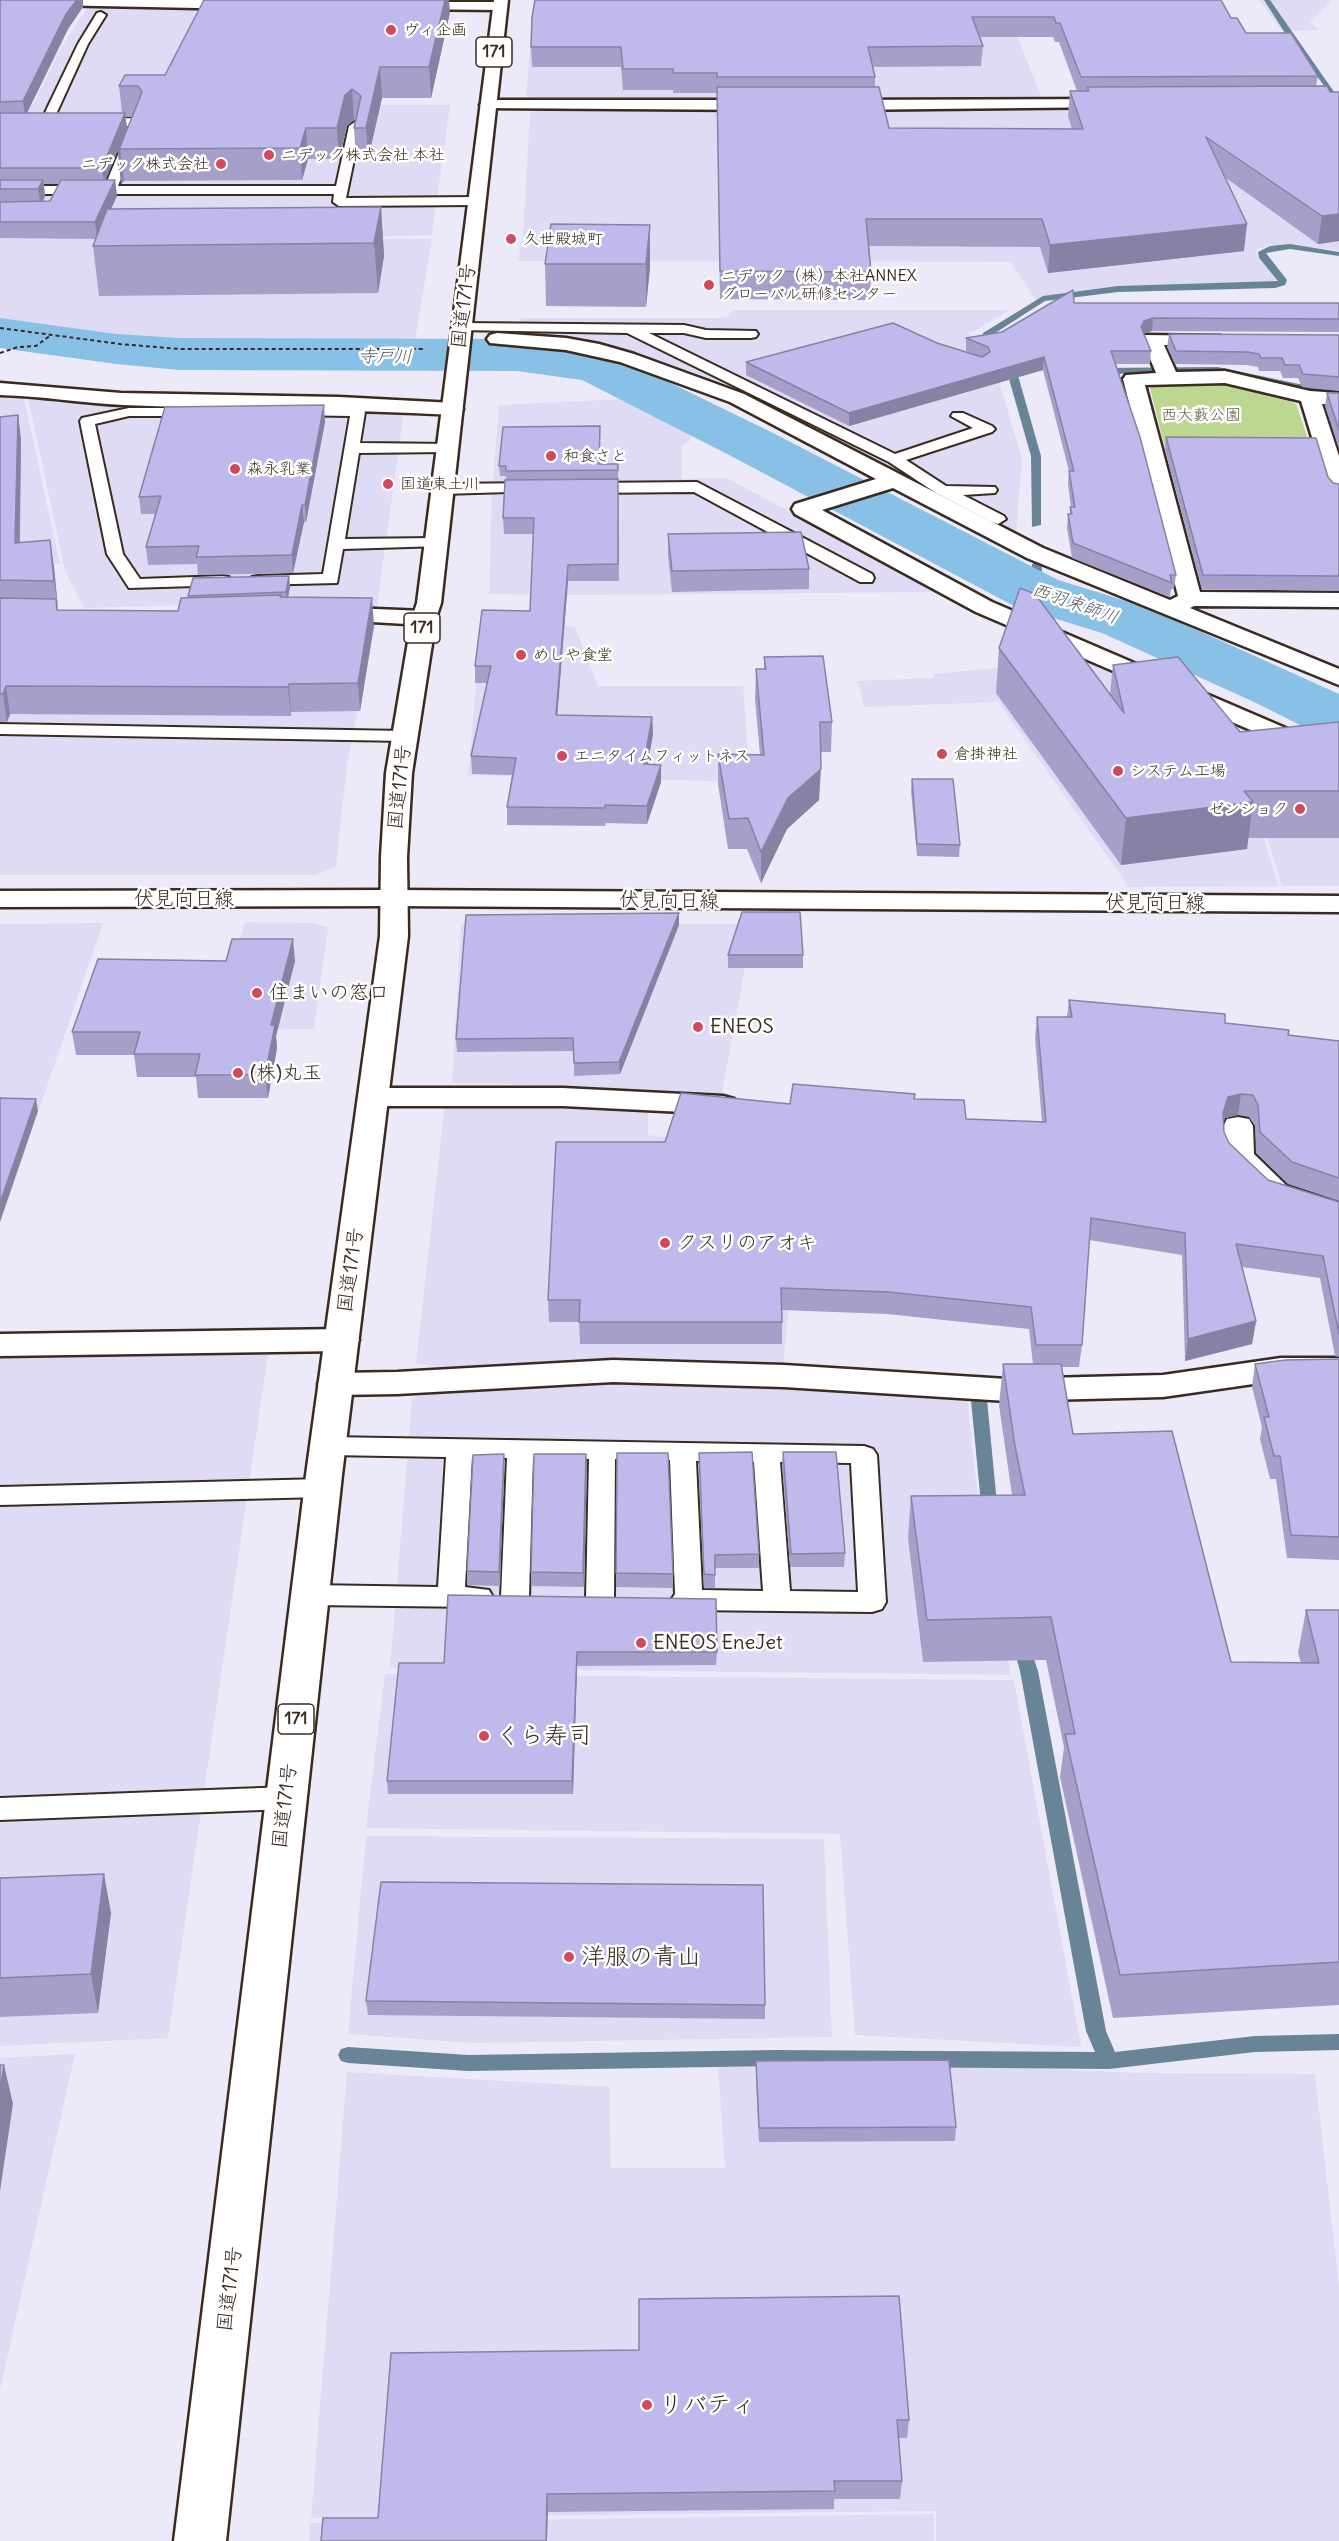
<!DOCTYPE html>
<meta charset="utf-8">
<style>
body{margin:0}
canvas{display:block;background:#eceaf9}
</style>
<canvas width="1339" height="2541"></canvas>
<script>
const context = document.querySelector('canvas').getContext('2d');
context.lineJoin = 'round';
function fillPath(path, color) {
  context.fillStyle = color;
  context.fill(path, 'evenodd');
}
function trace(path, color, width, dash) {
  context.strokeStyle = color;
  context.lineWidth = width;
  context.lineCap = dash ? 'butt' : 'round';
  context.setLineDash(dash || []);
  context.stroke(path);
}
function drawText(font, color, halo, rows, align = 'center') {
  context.font = font + ' Delius,"Klee One",sans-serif';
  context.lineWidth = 5;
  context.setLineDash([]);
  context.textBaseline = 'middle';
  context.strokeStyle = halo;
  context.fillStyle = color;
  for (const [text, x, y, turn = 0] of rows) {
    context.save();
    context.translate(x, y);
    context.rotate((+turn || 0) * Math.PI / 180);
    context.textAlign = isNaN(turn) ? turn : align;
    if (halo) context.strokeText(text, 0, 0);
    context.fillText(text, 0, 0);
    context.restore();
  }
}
const built = new Path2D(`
 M534,0H1003L1043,101H543L526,96Z
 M1259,0H1332L1310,22L1319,30L1282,31Z
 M89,5L198,7L166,105H450L432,235L340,238L432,239L414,348L154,346L0,326V105H33L62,46Z
 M539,110H1333L1339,119V250L1270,245L1255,250L1258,259L1278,280L1263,282L1112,287L1035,299L1011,262L518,261L523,235L530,113Z
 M734,310H1010L969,334L1003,360L999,381L1022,459L1016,535L749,400L634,353L580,339L517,333L521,318H726Z
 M27,393L404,411L377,607L303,602L84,608L65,571Z
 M23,394L60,564L0,569V395Z
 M623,399L691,435L689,442L681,446L682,479L727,478L940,592L576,595L489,594L492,482L541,481H493L499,405Z
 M482,618H527L575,627L598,686H743L750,782L468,775Z
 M0,620L376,621L347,765L336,866L315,875H0Z
 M1090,659L1336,765L1243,773L1279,886L1129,887L998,702L864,707L859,684L853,681L934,678L933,674Z
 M1339,766V886H1282L1247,775Z
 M245,922L313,923L328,928L314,1029L212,1030Z
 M103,923L0,1224V924Z
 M461,924H753L721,1098L492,1083H452Z
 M482,1101L648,1109V1135L774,1151L798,1210L783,1366L675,1361H558L438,1367L416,1363L445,1102Z
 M268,1354L168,2038L0,2046V1358Z
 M624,1378L967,1398L979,1506L1011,1675L390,1668L412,1399L429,1391Z
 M385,1674L1014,1680L1081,2047L855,2035L840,1834L366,1828Z
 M366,1836L824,1839L832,2037L472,2043L348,2034Z
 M75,2054L0,2390V2058Z
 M718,2066L1008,2067L1139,2073L1315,2074L1339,2287V2541H936V2511L311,2518L347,2072L609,2087L611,2168H725Z
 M934,2514V2541H309L310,2523Z`);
const green = new Path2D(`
 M1162,381C1207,382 1256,382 1296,404L1312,451L1165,448L1150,388Z`);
const water = new Path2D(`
 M1096,608L1140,616L1339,702V730L1168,642L1120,622L1078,613Z`);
const stream = new Path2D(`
 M1264,0H1270L1339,99V106L1285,33Z
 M1290,244L1339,252V256L1290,249L1266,253L1287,280L1285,285L1275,288L1118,292L1045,301L992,335L1017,359V372L1041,456V525L1032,527L1031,456L1007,372L1008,360L983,337V333L1043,296L1118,286L1278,281L1259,258L1258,252L1270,246Z
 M1218,367L1299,384L1339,388V394L1299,390L1218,373L1099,374L1094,371L1099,368Z
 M1037,561L1042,564L1041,593L1036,596L1031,593L1032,564Z
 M979,1395L987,1400L998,1514L996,1518H984L982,1514L971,1400Z
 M1021,1636L1027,1638L1038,1671L1106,2031L1115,2052L1255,2036L1339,2034V2050L1255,2052L1109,2069L775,2066L468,2071L348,2063L341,2061L338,2055L341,2049L348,2047L468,2055L775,2050L1095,2052L1086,2031L1020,1671L1012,1642L1015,1638Z`);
const river = new Path2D(`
 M0,318L116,334L179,338L517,339L613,355L771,432L1058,580L1146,607L1339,694V739L1316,733L1254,702L1102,633L1014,606L731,456L582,380L517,371L179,370L116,364L0,348Z`);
const path = new Path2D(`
 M0,328L120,344L180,349H423
 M0,353L18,347L36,346L51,335`);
const service = new Path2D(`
 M101,12L106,15L88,44L52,123L50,126H42L40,123L78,44L97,13Z
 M137,118L143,122L118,186H336L349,126L355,122L361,126L346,198L477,197L483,201L477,205L339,206L333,202L334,194H0V186H105L130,126L92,127L86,123L92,119Z
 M462,323L684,325L706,330L756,331L758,334L756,337L751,338H706L684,333H649L895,454L973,428L951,416L953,413H963L992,426L995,429L992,432L906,460L946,486L995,487L997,490L995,493L963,495L1004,516L1006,519L998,524L992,522L936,493L889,462L627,333L457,330L455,327L457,324Z
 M129,408H196L203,412L196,416H129L95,424L123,554L140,579L223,576L229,577L231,581L229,585L129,588L107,554L80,421L82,418Z
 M291,408L363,409L365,412L360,443L453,444L456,447L453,450L448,452L359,453L345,539L436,538L442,540L444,543L442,546L343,549L337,583L252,585L250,581L252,577L258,576L323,574L350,416L286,415L284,412L286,409Z
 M697,482L872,574L874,578L872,582H860L694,492L586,493L578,488L586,483Z
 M536,483L544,488L542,491L443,494L435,489L443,484Z
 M0,724L405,731L411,732L414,736L411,740L405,741L0,734Z
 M328,1437L864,1446L873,1449L877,1455L886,1602L882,1609L872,1612L685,1610L675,1607L671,1600L675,1594L670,1460L615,1459L614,1599L610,1606L600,1609L590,1606L586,1599L589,1459L533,1458L529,1597L525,1604L515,1607L505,1604L501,1597L507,1458L472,1457L465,1587L489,1590L493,1597L489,1604L479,1607L310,1605L300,1602L296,1595L300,1588L310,1585L438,1587L446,1457L328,1455L319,1452L315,1446L319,1440ZM696,1461L754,1462L763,1591L702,1590ZM780,1462L851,1463L858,1592L790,1591Z
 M323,1479L332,1482L336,1488L332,1494L323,1497L0,1505V1487Z
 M287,1787L297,1790L302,1798L297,1806L287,1809L0,1820V1798Z`);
const minor = new Path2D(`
 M0,0H214L246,1L253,5L246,9L0,4Z
 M406,2H500L507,6L500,10L401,9L399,6Z
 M1112,99L1118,101L1120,104L1118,107L840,110L832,105L840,100Z
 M488,100H761L769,105L761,110L482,108L480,105Z
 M497,333L566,338L599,344L634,354L744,394L1043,548L1170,600L1178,596L1123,379L1126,375L1156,373L1142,339L1145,335L1221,336L1224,340L1221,344L1214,346L1164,345L1176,372L1225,371L1310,391L1339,393V405L1322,404L1339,456V496L1331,495L1328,490L1301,401L1225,383L1145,385L1200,592L1339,593V607L1194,606L1190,608L1339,669V685L1027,558L893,488L822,510L992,602L1339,751V768L976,612L795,514L792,509L795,504L876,479L730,402L620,362L566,350L490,343L487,339L490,335Z
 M0,383L121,393L339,397L453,403L460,405L463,409L460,413L453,415C343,409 233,410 123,405C82,403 41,396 0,395Z
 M327,607L424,611L432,613L436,618L432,623L424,625L319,619L315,614L319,609Z
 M374,1088H563L723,1096L734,1099L738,1105L734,1111L723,1114L563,1106H374L363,1103L359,1097L363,1091Z
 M1238,1117L1249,1119L1253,1126L1254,1154L1287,1186L1339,1203V1224L1265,1200L1227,1163C1220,1152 1220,1130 1227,1119Z
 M342,1329L354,1332L359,1340L354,1348L342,1351L0,1356V1334Z
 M1281,1358H1339V1380H1281L1163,1397L1007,1401L784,1387L613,1382L397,1394L335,1395L323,1392L318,1384L323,1376L335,1373L397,1372L613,1360L784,1365L1007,1379L1163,1375Z`);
const secondary = new Path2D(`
 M395,890L1339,896V912L395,906L0,907V891Z`);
const trunk = new Path2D(`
 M494,0H508L441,603L436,618L412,773L407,857L408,936L342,1475L226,2541H174L306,1475L380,936L381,857L386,773L412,618L417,603Z`);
const wall = new Path2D(`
 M0,0L83,7L68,29L27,113H122L119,86L450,12L431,98H382L368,159H356L354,128L356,121L354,120L347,126L339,159H308L302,180L124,181L121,184L118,152L132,117H125L127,128L105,180H115L117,196L111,209L381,207L384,256L378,293L99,296L93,246L96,239L0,238ZM44,184H59L50,201H43L45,196Z
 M535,0L1231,18L1246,33L1318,76L1316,86L1330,92H1339V241L1318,244L1226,178L1244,251L1048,273L1040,247L869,246L871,272L870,300L720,299L717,93H673V90H623L621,67H532L531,47ZM979,37H1053L1055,42H1059L1077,91H1070L1068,116L1072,129L889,128L875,87V77L873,67L981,66L983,46Z
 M650,225V267L646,307L546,306L545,264Z
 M1074,303H1339V332L1152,331L1144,333L1151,351L1150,364H1116L1176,575L1174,589H1171L1170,597L1072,558L1067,528L1068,514H1070V507H1071L1068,485L1069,471L1043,370L849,426L746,375V362L937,343L976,355L966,351V338L1002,332Z
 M1169,334L1339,335V391L1302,387L1298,378H1283L1280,371H1259L1258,367L1246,365L1175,364L1167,347Z
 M1327,393H1339V449L1325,406Z
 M18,415L21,440L20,543L54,567L58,610L178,611L188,598V596L289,576L290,587L288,597L374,625L360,711L291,712V716L10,714L7,722H0V417Z
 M325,422L306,522H304L293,573L198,575L197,564L148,565L146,547L156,514H141L139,497Z
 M1166,437L1328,477L1333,483L1339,484V591L1202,589L1165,450Z
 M618,464L619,581H568L557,715L652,717L653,735L647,764L661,782L647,824L606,823L605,826L507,825V807L512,775L472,774L471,756L487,683H475V666L530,611L534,534H504L503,518L506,476H500L499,466Z
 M668,534L809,569V589L672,592L668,555Z
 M999,648L1110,695L1113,665L1240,732L1339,722V838H1248L1247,849L1121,865L996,693Z
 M764,657L832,722L831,752H820L819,800L787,829L761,883L747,849H728L718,784V754L760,755L755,699L756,669H764Z
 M912,779L960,845L959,857L917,856L911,791Z
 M679,913V925L620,1074L574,1076V1051L457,1052L456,1039Z
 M728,955H803V968H728Z
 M226,961H295L276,1036L277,1048L268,1098H198L196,1077H137L134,1055H76L72,1032Z
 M1069,1000L1225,1023L1288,1035L1339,1041V1201L1288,1184L1256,1153L1255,1126L1249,1117L1238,1115L1225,1118L1223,1123L1224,1132L1229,1143L1268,1180L1339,1202V1357L1335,1356L1320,1278L1242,1267L1256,1321L1252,1344L1185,1361L1182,1255L1089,1240L1082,1345L1079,1367H1062L1073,1434L1231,1662L1301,1663L1298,1653L1306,1610H1339V2005L1113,2018L1060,1777L1064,1747L1046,1660L923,1662L908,1538L911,1496L1012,1495L999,1405L1003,1364H1033L1029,1329L887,1314L782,1310V1344H580L579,1322H549L548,1300L665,1142L790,1104L915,1099L966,1119L1042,1122L1035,1038L1037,1017H1067Z
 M1339,1359V1560L1287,1558L1276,1479H1270L1260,1439L1262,1427L1252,1387L1255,1364Z
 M783,1452L845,1553L844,1567H790L782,1465Z
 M617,1453L673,1574V1588L616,1587Z
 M699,1453L759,1554V1568H715V1588H704Z
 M586,1454L584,1587L531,1586V1572Z
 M504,1468L500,1586L467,1585V1571Z
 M448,1595L717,1652L716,1665L577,1666L573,1794H388L387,1781L444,1663Z
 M0,1878L111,1913L98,2013L0,2017Z
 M366,2001L765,2005V2019L368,2015Z
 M756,2061L956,2127L955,2141L759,2142L756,2075Z
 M391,2353L909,2420L907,2438H899L902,2481L900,2499H834V2509L548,2512L378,2518Z`);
const shadedWall = new Path2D(`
 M77,0H83V7L68,29L25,117L23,101L66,14Z
 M445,0H449L450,12L431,98L429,67Z
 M380,67L382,98L368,159L366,128Z
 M352,89L354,120L347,126L339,159L337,128L345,95Z
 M125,113L127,128L104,184L102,168Z
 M306,128L308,159L302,180L300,148Z
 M120,149L124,181L121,184L118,152Z
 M43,180L45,196L41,206L38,189Z
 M115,180L117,196L97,239L95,222Z
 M381,207L384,256L378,293L374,243Z
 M1339,214V241L1318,244L1322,216Z
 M1247,224L1244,251L1048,273L1050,245Z
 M650,225V267L646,307V264Z
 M1153,318L1152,331L1143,334L1141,327L1144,321Z
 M1044,357L1043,370L849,426V413Z
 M324,405L325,422L306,522L305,505Z
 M18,415L21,440L19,570L15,543Z
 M302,505L304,522L293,573L292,555Z
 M50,540L54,567L58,608L54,581Z
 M568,565V581L556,732V715Z
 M289,576L290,587L287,603L286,592Z
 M372,598L374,625L360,711L358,683Z
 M289,684L291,712V716L288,687Z
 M6,686L10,714L7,722L3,694Z
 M652,717L653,735L644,782V764Z
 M661,765V782L647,824V806Z
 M821,769L819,800L787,829L761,883V852L788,798Z
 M1253,802L1247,849L1121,865L1126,818Z
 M679,913V925L620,1074L619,1062Z
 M293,939L295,961L276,1036L277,1048L268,1098L265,1075L271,1025Z
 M1241,1094L1238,1115L1225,1118L1220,1135L1223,1113L1228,1097Z
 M36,1099L38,1111L0,1222V1203Z
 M1256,1321L1252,1344L1185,1361L1188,1339Z
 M504,1454V1468L500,1586L499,1572Z
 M586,1454L587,1467L584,1587L583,1573Z
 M577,1652V1666L573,1794L572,1781Z
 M104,1874L111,1913L98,2013L91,1974Z
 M4,2065L13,2104L0,2191V2092Z
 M547,2494L548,2512L547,2541H546Z`);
const building = new Path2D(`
 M0,0H77L66,14L23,101L0,102Z
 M204,0H445L429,67H380L366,128H354L361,96L352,89L345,95L337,128H306L300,148L120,149L118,152L142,92L138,86H119L125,75H165Z
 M535,0H1221L1231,18H1237L1246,33H1291L1318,76L1081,77L1060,23H1056L1054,17H972L983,46L868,47L875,77H717V73H673V69H623L621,47H531L532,17Z
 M1327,86L1330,92H1339V214L1322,216L1206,137L1247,224L1050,245L1042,219H866L871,272L720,271L717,87H879L889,128L1083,129L1070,91H1089L1087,87Z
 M0,113H125L102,168H0Z
 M0,180H43L38,189H0Z
 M61,180H115L95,222H0V202L50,201Z
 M381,207L374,243L93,246L107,209Z
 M551,224L650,225L646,264H545Z
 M1073,290L1074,303H1339V319L1153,318L1144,321L1141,327L1151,351H1111L1140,437L1176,575H1170L1172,583L1073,543L1068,514H1072L1070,507H1075L1069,471H1074L1044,357L849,413L746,362L893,323L937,343L982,357L990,352L988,347L966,338L1002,332Z
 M1169,334L1339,335V377L1303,374L1299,365H1285L1282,358H1261L1259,354L1248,352L1176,351Z
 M1327,393H1339V430Z
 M324,405L305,505H302L292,555L196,557L199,546L146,547L161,496L139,497L165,407Z
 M18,415L15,543L50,540L54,581L0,580V417Z
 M600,426L599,464H618V470L506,471V466H499L503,427Z
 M1166,437L1316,438L1328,477L1333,483L1339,484V576L1203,575Z
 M618,479V564L568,565L556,715L652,717L644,764L661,765L647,806L605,805V808L507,807L516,758L471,756L491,666H475L482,610L530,611L534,518H503L505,480Z
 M801,532L809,569L672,571L668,534Z
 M289,576L286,592L188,596L193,578Z
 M1020,588L1035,594L1124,713L1113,665L1178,657L1240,732L1339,722V791H1244L1253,802L1126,818L999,648Z
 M281,595L280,597L372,598L358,683L289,684L288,687L6,686L3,694H0V598L56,599L57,610L178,611L181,598Z
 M823,656L832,722H820L821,769L788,798L761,852L748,818L729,819L718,754L764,755L756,669H766L764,657Z
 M912,779H953L960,845L917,844Z
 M742,912H800L803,955H728Z
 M679,913L619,1062L574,1063L573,1038L456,1039L466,915Z
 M232,939H293L271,1025H275L265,1075H195L200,1054H134L140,1032H72L98,959L226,961Z
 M1069,1000L1225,1014V1023L1289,1030L1288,1035L1339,1041V1178L1292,1162L1260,1132L1258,1105L1253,1095L1241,1094L1228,1097L1223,1113L1224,1132L1229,1143L1268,1180L1339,1202V1334L1323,1256L1236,1244L1256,1321L1188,1339L1185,1233L1091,1218L1082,1345H1036L1031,1307L888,1292L781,1288L782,1322H579L580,1300H548L556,1142H665L681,1093L790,1104L793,1084L915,1094L914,1099L964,1100L966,1119L1046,1122L1037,1017H1072Z
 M0,1098L36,1099L0,1203Z
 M1339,1359V1537L1291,1535L1280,1456H1274L1264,1417H1269L1255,1364L1285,1360Z
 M1003,1364H1061L1073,1434L1172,1431L1231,1662L1319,1663L1306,1610H1339V1962L1120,1975L1065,1734H1075L1051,1617L927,1620L911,1496L1025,1495L1015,1446Z
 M752,1452L759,1554L715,1555V1575L704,1574L699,1453Z
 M783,1452H836L845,1553L791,1554Z
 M617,1453H668L673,1574L616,1573Z
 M504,1454L499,1572L467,1571L473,1455Z
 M534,1454H586L583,1573L531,1572Z
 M448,1595L716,1599L717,1652H577L572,1781H387L399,1663H444Z
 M104,1874L91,1974L0,1978V1878Z
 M381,1882L763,1885L765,2005L366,2001Z
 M949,2060L956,2127L759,2128L756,2061Z
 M0,2065H4L0,2092Z
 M899,2296L909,2420H897L902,2481H834L835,2491L547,2494L546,2541H321L323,2518H378L391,2353L639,2350V2299Z`);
const markers = [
 [391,30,6,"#d1495b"],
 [269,155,6,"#d1495b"],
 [221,164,6,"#d1495b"],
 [511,239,6,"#d1495b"],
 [709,285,6,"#d1495b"],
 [551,456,6,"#d1495b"],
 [235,469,6,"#d1495b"],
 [388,484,6,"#d1495b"],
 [521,655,6,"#d1495b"],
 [942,754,6,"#d1495b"],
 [562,756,6,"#d1495b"],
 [1118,771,6,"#d1495b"],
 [1300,809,6,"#d1495b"],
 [257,993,6,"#d1495b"],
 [698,1027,6,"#d1495b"],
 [238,1073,6,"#d1495b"],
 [665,1243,6,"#d1495b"],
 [641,1643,6,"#d1495b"],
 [484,1736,6,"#d1495b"],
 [569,1957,6,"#d1495b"],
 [647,2405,6,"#d1495b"]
];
const farPoinames = [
 ["ヴィ企画",403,30],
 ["ニデック株式会社 本社",281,155],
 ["ニデック株式会社",209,164,"right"],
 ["久世殿城町",523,239],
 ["ニデック（株）本社ANNEX",721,276],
 ["グローバル研修センター",721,294],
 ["和食さと",563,456],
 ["森永乳業",247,469],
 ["国道東土川",400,484],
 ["めしや食堂",533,655],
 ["倉掛神社",954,754],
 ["エニタイムフィットネス",574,756],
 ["システム工場",1130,771],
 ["ゼンショク",1288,809,"right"]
];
const farParknames = [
 ["西大藪公園",1201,415]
];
const shields = [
 [494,52,36],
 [422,628,36],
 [296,1719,36]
];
const shieldNames = [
 ["171",494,52],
 ["171",422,628],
 ["171",296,1719]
];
const farWaternames = [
 ["寺戸川",385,357,1],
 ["西羽束師川",1075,604,19]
];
const streetNames = [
 ["国道171号",464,306,-83],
 ["国道171号",400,787,-84],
 ["伏見向日線",184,899],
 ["伏見向日線",669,901,1],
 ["伏見向日線",1155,903],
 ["国道171号",351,1270,-82],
 ["国道171号",285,1806,-83],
 ["国道171号",230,2289,-83]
];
const poiNames = [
 ["住まいの窓口",269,993],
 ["ENEOS",710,1027],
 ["(株)丸玉",250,1073],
 ["クスリのアオキ",677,1243],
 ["ENEOS EneJet",653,1643]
];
const nearPoinames = [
 ["くら寿司",496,1736],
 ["洋服の青山",581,1957],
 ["リバティ",659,2405]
];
fillPath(built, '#dfdbf5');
fillPath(green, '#bcd78f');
fillPath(water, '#88c0e6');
trace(water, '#698496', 1.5);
fillPath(stream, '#698496');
fillPath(river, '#88c0e6');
trace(service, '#3b2a1e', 4);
trace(minor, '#3b2a1e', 5);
trace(secondary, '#3b2a1e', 5);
trace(trunk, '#3b2a1e', 5);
trace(path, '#3b2a1e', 2, [4, 3]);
fillPath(service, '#fff');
fillPath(minor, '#fff');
fillPath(secondary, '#fff');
fillPath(trunk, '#fff');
fillPath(wall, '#a59fca');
fillPath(shadedWall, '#8682a4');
fillPath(building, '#c0b9eb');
trace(building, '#8682a4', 1.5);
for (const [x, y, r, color] of markers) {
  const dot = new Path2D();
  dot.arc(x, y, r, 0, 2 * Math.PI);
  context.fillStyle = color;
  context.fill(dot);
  trace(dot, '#fff', 2);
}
drawText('16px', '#3b2a1e', '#fff', farPoinames, 'left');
drawText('16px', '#625e40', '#fff', farParknames);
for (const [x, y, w] of shields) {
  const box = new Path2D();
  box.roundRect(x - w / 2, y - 15, w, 30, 4.5);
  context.fillStyle = '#fff';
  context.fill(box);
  trace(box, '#3b2a1e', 1.5);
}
drawText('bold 18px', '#3b2a1e', null, shieldNames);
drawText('italic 18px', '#565e64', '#fff', farWaternames);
drawText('20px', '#3b2a1e', '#fff', streetNames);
drawText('20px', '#3b2a1e', '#fff', poiNames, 'left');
drawText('24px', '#3b2a1e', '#fff', nearPoinames, 'left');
</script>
